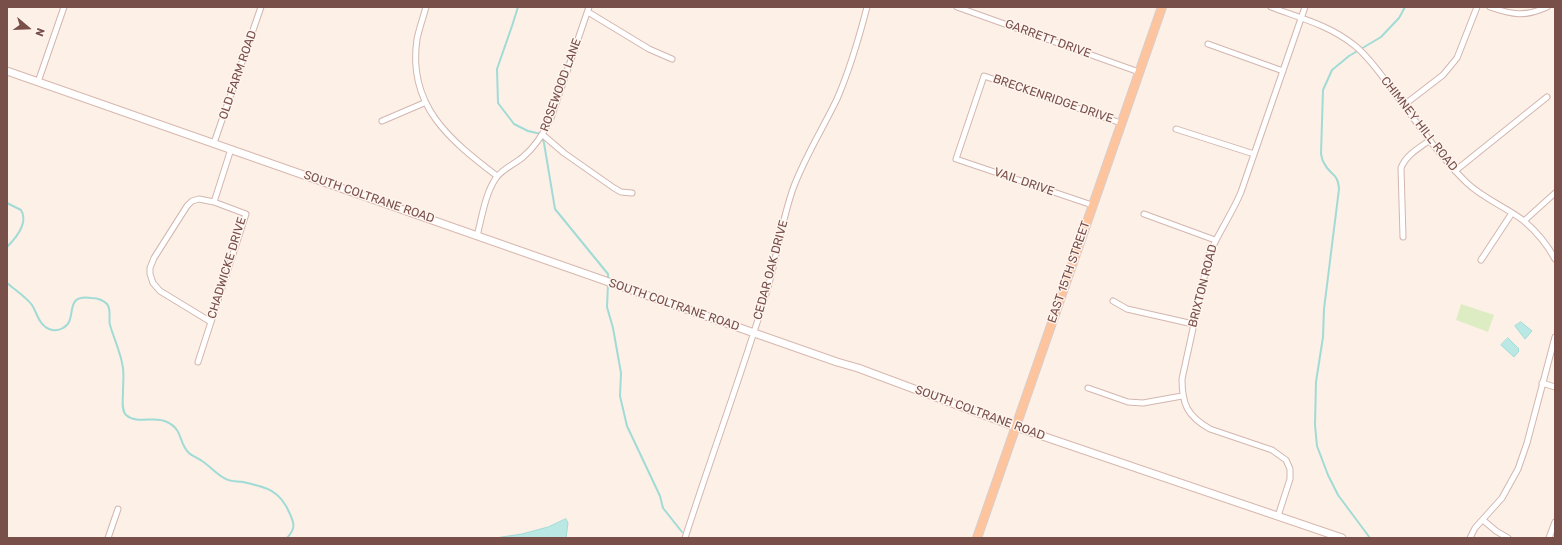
<!DOCTYPE html>
<style>
body{margin:0}
#map{position:relative;width:1562px;height:545px;overflow:hidden;background:#fdf0e7;font-family:Rubik,sans-serif}
canvas{display:block}
.frame{position:absolute;inset:0;border:8px solid #794f4a;pointer-events:none}
.north{position:absolute;left:8px;top:8px;width:40px;height:40px;-webkit-text-stroke:3px #fff5ef;paint-order:stroke;rotate:109deg;font-size:11px;font-weight:700;line-height:16px;text-align:center;color:#794f4a}
.north::after{content:'';display:block;margin:auto;width:14px;height:18px;background:#794f4a;clip-path:polygon(50% 0,100% 100%,50% 72%,0 100%)}
</style>
<div id="map">
<canvas width="1562" height="545"></canvas>
<div class="frame"></div>
<div class="north">N</div>
</div>
<script>
const context = document.querySelector('canvas').getContext('2d');
context.lineJoin = 'round';
function fillPath(path, color) {
  context.fillStyle = color;
  context.fill(path, 'evenodd');
}
function trace(path, color, width, dash) {
  context.strokeStyle = color;
  context.lineWidth = width;
  context.lineCap = dash ? 'butt' : 'round';
  context.setLineDash(dash || []);
  context.stroke(path);
}
function drawText(font, color, halo, rows, align = 'center') {
  context.font = font + ' Rubik,sans-serif';
  context.lineWidth = 3;
  context.setLineDash([]);
  context.textBaseline = 'middle';
  context.strokeStyle = halo;
  context.fillStyle = color;
  for (const [text, x, y, turn = 0] of rows) {
    context.save();
    context.translate(x, y);
    context.rotate((+turn || 0) * Math.PI / 180);
    context.textAlign = isNaN(turn) ? turn : align;
    if (halo) context.strokeText(text, 0, 0);
    context.fillText(text, 0, 0);
    context.restore();
  }
}
const green = new Path2D(`
 M1461,304L1494,315L1488,332L1456,320Z`);
const water = new Path2D(`
 M1521,322L1532,331L1525,339L1515,326Z
 M1508,338L1519,349L1518,350L1519,351L1514,357L1501,345Z
 M566,519L568,523L566,538H495L522,534L548,527Z`);
const stream = new Path2D(`
 M518,7L512,26L497,69L498,103L514,124L528,131L541,134L544,143L555,209L608,274V279
 M7,203L21,210C29,223 16,238 7,247
 M7,283C15,290 26,297 32,305C37,313 39,325 49,329C54,331 58,331 63,328C79,320 62,294 91,298C96,298 103,300 107,304C112,310 108,318 110,325C114,339 121,353 123,368C124,376 123,384 123,392C123,399 121,410 126,415C137,425 155,415 167,422C184,430 178,443 189,453C192,456 198,458 202,461C210,466 217,475 226,479C231,482 238,481 243,482C266,487 280,490 290,514C295,525 295,529 287,538
 M608,284L607,307L613,328L621,373L620,396L627,426L660,496L663,508L682,532
 M1370,538L1338,495L1328,475L1317,446L1315,425L1316,382L1323,337L1324,309L1339,189C1338,172 1330,176 1324,163C1322,161 1322,157 1321,154L1323,90L1332,70L1349,56L1381,37L1399,18L1405,7`);
const minor = new Path2D(`
 M426,7C423,18 419,29 417,39C407,106 450,140 497,176
 M957,7L1139,72
 M1271,7C1300,18 1329,25 1354,45C1368,56 1378,71 1389,85C1414,118 1437,154 1467,183C1484,199 1506,207 1524,221C1537,232 1547,244 1555,259
 M1490,7C1513,15 1525,17 1547,7
 M588,12L649,49L672,59
 M1208,44L1283,71
 M38,82L64,7
 M1404,105L1443,75L1457,58L1477,7
 M382,121L424,103
 M1176,129L1254,154
 M543,135L564,153L614,188L621,192L632,193
 M214,143L261,7
 M1455,171L1547,97
 M1092,205L956,159L984,76L1121,123
 M1144,214L1215,240
 M1524,221L1555,193
 M477,236C482,217 485,194 496,178C502,169 515,164 523,157C536,146 544,133 551,118L589,7
 M1403,237L1401,168C1406,155 1419,148 1430,140
 M1481,260L1512,213
 M1113,301L1127,309L1193,324
 M211,322L160,291L153,283L150,274V268L154,258L187,206L192,201L199,199L214,202
 M198,362L246,214L214,202L231,149
 M1542,383L1555,387
 M1088,388L1128,402L1143,403L1182,396
 M1278,516L1290,479V469L1286,460L1272,450L1210,429C1187,416 1182,404 1182,379L1209,255C1218,233 1232,214 1241,192L1305,7
 M1483,520L1496,531L1508,538
 M108,538L118,509
 M685,538C711,457 741,376 766,294C777,259 781,221 794,186C806,155 823,128 837,99C850,69 859,38 867,7
 M1470,538L1475,528L1502,498L1518,469L1527,443L1555,337
 M1549,538L1555,522`);
const secondary = new Path2D(`
 M7,71L837,362L858,368L1016,427L1342,538`);
const primary = new Path2D(`
 M977,538L1162,7`);
const streetNames = [
 ["GARRETT DRIVE",1048,39,20],
 ["OLD FARM ROAD",238,75,-71],
 ["ROSEWOOD LANE",561,85,-70],
 ["BRECKENRIDGE DRIVE",1053,99,19],
 ["CHIMNEY HILL ROAD",1419,124,52],
 ["VAIL DRIVE",1024,182,19],
 ["SOUTH COLTRANE ROAD",369,197,19],
 ["CHADWICKE DRIVE",227,268,-73],
 ["CEDAR OAK DRIVE",771,270,-75],
 ["EAST 15TH STREET",1069,272,-71],
 ["BRIXTON ROAD",1203,286,-76],
 ["SOUTH COLTRANE ROAD",674,305,19],
 ["SOUTH COLTRANE ROAD",980,413,20]
];
fillPath(green, '#deecc4');
fillPath(water, '#bae8e4');
trace(water, '#a0dbd6', 1);
trace(stream, '#a0dbd6', 2);
trace(minor, '#d3b6af', 7);
trace(secondary, '#d8b7ae', 9);
trace(primary, '#d9cecc', 10);
trace(minor, '#fff', 5);
trace(secondary, '#fff', 7);
trace(primary, '#fec49d', 8);
drawText('12px', '#794f4a', '#fff5ef', streetNames);
</script>
